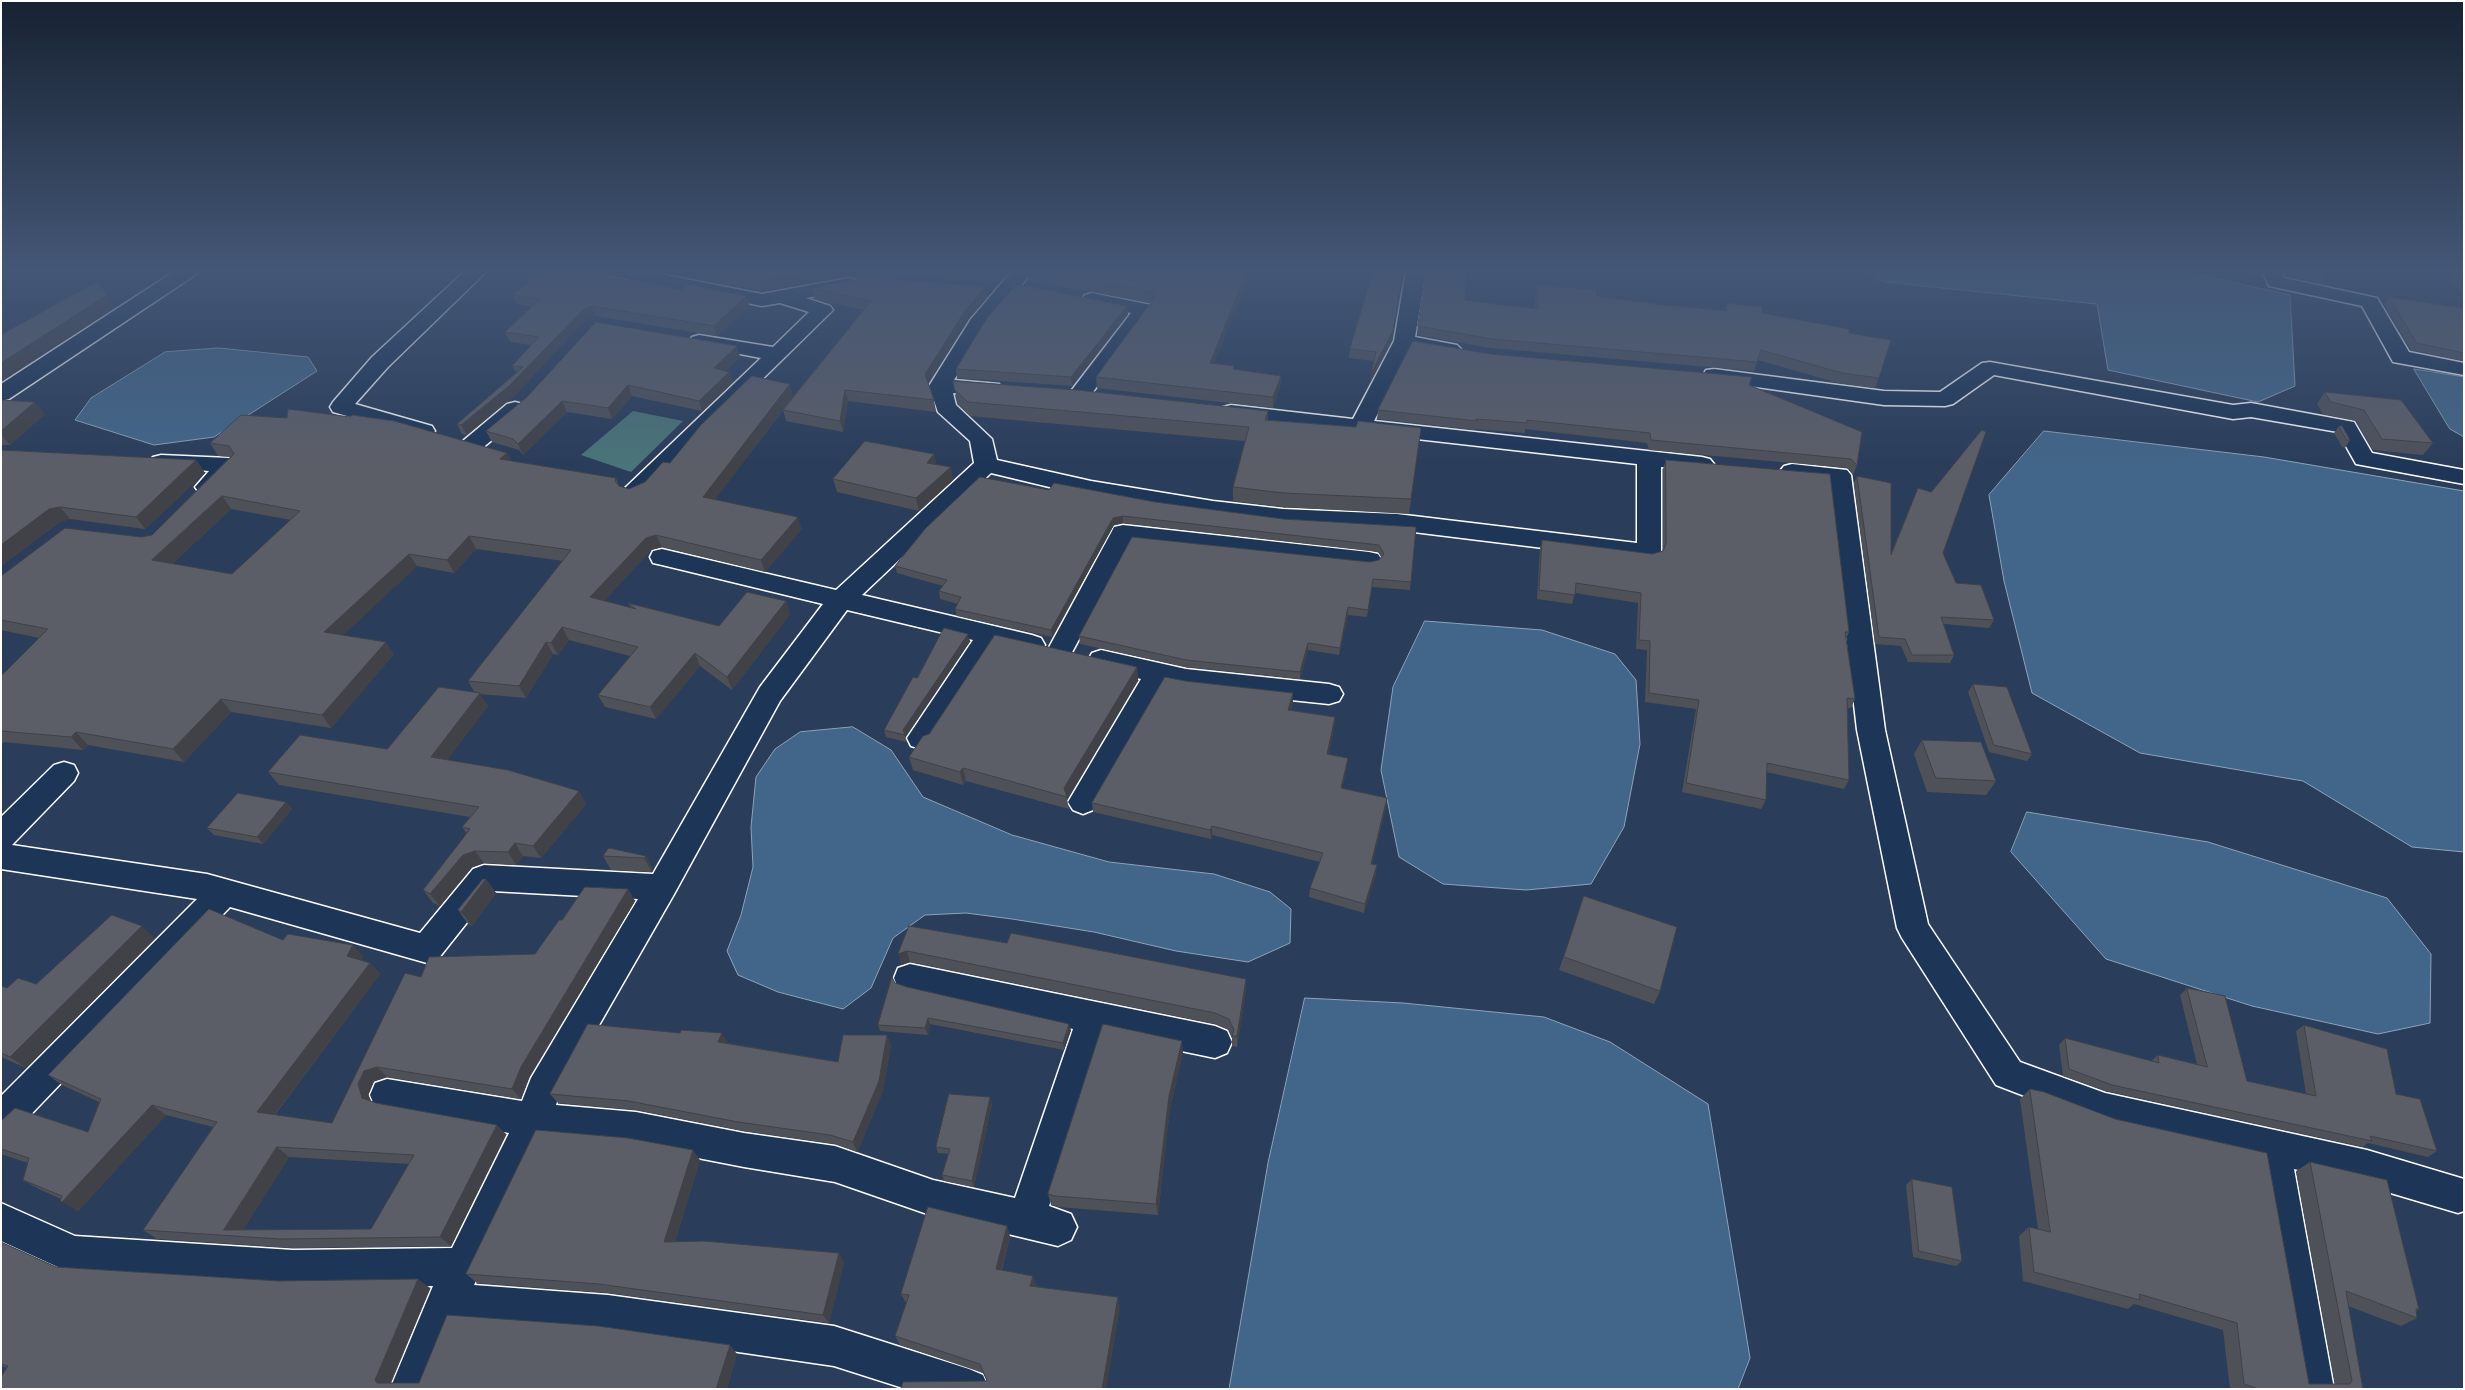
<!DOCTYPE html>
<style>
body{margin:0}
#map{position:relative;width:2465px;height:1390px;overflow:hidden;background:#2a3d5a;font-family:Caveat,sans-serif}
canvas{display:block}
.frame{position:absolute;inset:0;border:2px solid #fff;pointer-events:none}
</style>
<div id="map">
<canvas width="2465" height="1390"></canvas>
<div class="frame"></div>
</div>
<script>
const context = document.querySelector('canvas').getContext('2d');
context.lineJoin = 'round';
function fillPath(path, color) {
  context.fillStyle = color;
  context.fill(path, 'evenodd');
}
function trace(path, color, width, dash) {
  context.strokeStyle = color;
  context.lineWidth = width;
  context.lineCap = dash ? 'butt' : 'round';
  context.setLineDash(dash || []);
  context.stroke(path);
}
const green = new Path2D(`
 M633,411L683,421L631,472L581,455Z`);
const water = new Path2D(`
 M1860,271H2183L2290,295L2295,386L2258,402L2108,370L2097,304L1884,282Z
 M219,348L308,357L317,371L214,437L154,445L75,420L91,398L165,352Z
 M2414,369L2464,377V437L2450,429Z
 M2044,431L2264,457L2464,491V852L2412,847L2303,781L2140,753L2032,693L2004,581L1989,495Z
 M1425,621L1542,630L1615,654L1636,680L1640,744L1624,827L1591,884L1526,890L1443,884L1399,857L1381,770L1393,687Z
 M853,727L891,750L923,797L1012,835L1109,862L1214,874L1270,892L1291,909L1290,943L1248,962L1176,951L1094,932L1012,919L966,913L925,915L893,938L871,988L843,1009L778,992L738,975L727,951L741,915L753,867L751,827L756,777L775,749L800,732Z
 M2027,812L2208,842L2387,898L2431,954L2430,1023L2378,1034L2252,1006L2106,959L2011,852Z
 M1305,998L1403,1003L1544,1017L1610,1042L1708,1104L1750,1358L1738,1389H1229L1268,1163Z`);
const street = new Path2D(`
 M175,271H198L195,275L9,399L1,401V384Z
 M465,271H487L388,367L355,404L432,426L435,431L432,436L424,438L333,412L330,407L333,402L372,357Z
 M605,271H645L762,294L849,278L856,280L859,284L856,288L806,298L830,306L833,310L642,497L634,500L626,497L622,492L626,487L761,358L692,345L689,341L692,337L699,335L773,347L809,312L780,303L762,306L615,277L608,275Z
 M1012,271H1033L987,326L954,380L999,384L1002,389L999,394L991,396L953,393L956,405L992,439L997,460L1091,481L1213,501L1283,509L1397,514L1637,543V464L1223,417L1220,412L1223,407L1231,405L1353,419L1394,341L1406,271H1426L1415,337L1457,345L1461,349L1457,353L1450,355L1411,348L1374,421L1702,457L1710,459L1714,464L1710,469L1702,471L1661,467V553L1658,559L1649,561L1397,530L1283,525L1213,517L1091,497L991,473L862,595L1032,635L1041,638L1045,645L1041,652L1032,655L996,646L931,746L921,749L911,746L907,738L973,640L847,610L780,701L673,896L559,1095L556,1105L636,1112L744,1133L835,1146L933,1180L1015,1198L1073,1029L910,992L898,988L894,978L898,968L910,964L1215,1026L1227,1031L1232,1042L1227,1053L1215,1058L1104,1035L1049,1206L1071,1214L1077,1227L1071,1240L1058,1246L933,1216L835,1182L744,1167L636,1146L544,1138L474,1285L608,1295L834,1326L969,1369L983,1375L989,1389H906L834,1366L608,1333L457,1322L430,1389H390L433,1286L293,1288L73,1274L1,1241V1203L75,1236L293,1250L452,1248L509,1133L387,1111L375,1107L370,1095L375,1083L387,1079L522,1101L531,1078L638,899L492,891L438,959L427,963L230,907L17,1129L5,1134L1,1132V1096L197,899L1,869V817L54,765L64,762L74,765L78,773L74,781L12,845L207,874L420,933L473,869L484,865L653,874L760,687L823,604L662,565L653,563L650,557L653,551L662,549L836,590L974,463L970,441L938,412L929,386L971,319Z
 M2262,271H2282L2284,278L2377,298L2409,352L2464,363V375L2393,362L2362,306L2269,286Z
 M1092,293L1151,305L1154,309L1087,400L1079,402L1071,400L1068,395L1131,313L1085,303L1082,299L1085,295Z
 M1990,362L2233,405L2251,403L2354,422L2372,453L2464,470V484L2356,464L2338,432L2251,417L2233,419L1994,375L1953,404L1945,406L1884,405L1714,381L1706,380L1703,375L1706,370L1714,369L1884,391L1940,392L1982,363Z
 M515,402L523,404L526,409L523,414L480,450L472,452L464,450L461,445L464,440L507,404Z
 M161,455L229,458L237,460L241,465C231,479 217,497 199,492L195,487L209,471L153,467L149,462L153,457Z
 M1792,464L1847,470L1851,475L1885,730L1928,924L2020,1062L2105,1093L2367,1150L2464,1179V1211L2458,1213L2367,1186L2294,1169L2334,1389H2294L2256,1161L2105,1127L1996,1085L1902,938L1897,928L1857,730L1828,481L1784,476L1780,471L1784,466Z
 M1123,525L1369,552L1378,554L1382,560L1378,566L1369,568L1131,542L1069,658L1060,661L1051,658L1047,651L1111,533L1114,527Z
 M1101,650L1186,669L1329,684L1339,687L1343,694L1339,701L1329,704L1186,689L1165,684L1093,810L1083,814L1073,810L1068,802L1141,679L1092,667L1088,660L1092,653Z`);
const wall = new Path2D(`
 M542,271H607L610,277L749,305L717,336L595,316L587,318L514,396L467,435L462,434L457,424L516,373L512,366L531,345L510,342L505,332L532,307L517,304L513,295Z
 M701,271H1010L999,283L885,273L863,274L763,291L704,281Z
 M1027,271H1251L1214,363L1234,366V369L1281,376L1280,387L1273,408L1097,388L1096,377L1151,303L1028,280Z
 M2250,271H2266L2262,276L2251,275Z
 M2283,271H2326L2327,277L2322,284L2286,276Z
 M2446,271H2464V298Z
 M1537,286L1597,296L1657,304L1725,310L1727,303L1762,313L1849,333L1879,378L1875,388L1838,383L1758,360L1754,371L1490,348L1417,335L1418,326L1465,300L1535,309V295Z
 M812,288L986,299L966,322L928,384L934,400L936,412L848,401L843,432L786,421L783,410L715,499L802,529L765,572L662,547L651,550L604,601L631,608L628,603L719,626L786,601L790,614L732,690L700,666L656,719L605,707L598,695L630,656L569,640L558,655L553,654L526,698L480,694L488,706L447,760L579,791L586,804L541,858L523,856L516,865L484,863L472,867L440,906L433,903L423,890L467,834L462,827L470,817L279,785L268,772L387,749L475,693L468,681L563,561L476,549L454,573L417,566L343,635L394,654L331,728L231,712L184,762L88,745L83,750L4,742L1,744V676L39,638L1,630V576L152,535L230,457L218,456L210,443L507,453L511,461L616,478L619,486L629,489L645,482L670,463L793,396L786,405L864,310L814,299ZM231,509L291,520L232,574L172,564Z
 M2389,297L2464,308V361L2411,350L2384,304Z
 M1127,306L1128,314L1072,386L957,378L956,369Z
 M1392,340L1370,383L1374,361L1349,358L1350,349Z
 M1491,354L1749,385L1862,432L1857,465L1853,475L1847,468L1649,450L1647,443L1525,429V433L1475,429V430L1377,419L1378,410Z
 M740,356L726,371L729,372L733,382L702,411L632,396L612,419L567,412L523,455L519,450L492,442L486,431L527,397Z
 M953,381L1268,411V420L1356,427L1421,428L1409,514L1283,507L1233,501V487L1245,441L970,416L958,404Z
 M2325,392L2401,400L2433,443L2423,455L2373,450L2356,421L2323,414L2317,404Z
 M1,400L45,414L10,445H1Z
 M2339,426L2350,440L2345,448L2342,447L2334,433Z
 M1,450L196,460L205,473L145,529L70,519L60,522L1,566Z
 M934,454L936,464L953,480L919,511L837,492L833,479Z
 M1666,460L1849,632L1846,639L1855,699L1851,708H1847L1849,780L1844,789L1766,772V800L1761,809L1682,792L1696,709L1645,702L1647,650L1636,649L1638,603L1575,593L1572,604L1537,599L1540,549L1542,540L1652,554L1663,551V469Z
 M1857,476L1891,553L1918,488L1943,553L1956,583L1994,620L1989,628L1944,624L1954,655L1950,663L1908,662L1901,646L1875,644L1854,483Z
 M1049,490L1155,502L1283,519L1416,527L1410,590L1372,587L1367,617L1348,615L1339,655L1308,650L1300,679L1186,667L1080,644L1079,636L1379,560L1381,557L1378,552L1123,523L1114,525L1052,637L957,616L955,609L958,604L940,599L939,591L943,586L897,573L895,566Z
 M970,641L905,737L907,742L886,737L884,730L917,678Z
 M1137,667L1138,680L1067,799L1069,809L966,781L963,785L913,770L909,757L929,734Z
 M1185,681L1293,702L1290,710L1335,717L1334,727L1329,754L1347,767L1342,788L1387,798L1386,807L1372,864L1376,874L1364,913L1309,897L1310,888L1320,862L1212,835L1211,839L1093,812L1092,803Z
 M1973,684L2032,754L2027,761L1989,752L1968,692Z
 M1922,740L1996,781L1986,795L1927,792L1914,754Z
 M286,802L292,809L263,844L214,835L207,828Z
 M603,856H646L653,870L652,872L611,870Z
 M486,879L496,893L472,926L468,924L458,910Z
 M628,889L635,901L529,1077L521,1099L387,1077L374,1081L368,1094L371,1101L376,1103L506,1134L451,1246L293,1248L157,1239L143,1230L213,1127L166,1115L78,1211L61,1199L39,1189L23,1180L28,1163L1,1154V1121L88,1132L99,1102L62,1085L48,1075L283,940L363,956L361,960L370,963L380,974L275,1115L332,1123L421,977L535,954L562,920ZM289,1157L409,1164L371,1229L243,1230Z
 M1584,896L1660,991L1654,1004L1559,970Z
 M909,926L1007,943L1246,979V990L1237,1047L1232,1046V1038L1229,1030L1215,1024L910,962L901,965Z
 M155,938L26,1068L1,1057V986L7,988L36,984Z
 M895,983L907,987L1071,1030L1064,1050L930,1024L928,1035L880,1031L878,1025Z
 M2187,988L2247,1081L2306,1094L2296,1031L2304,1025L2396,1094L2437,1151L2428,1157L2368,1143L2363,1147L2106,1091L2063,1076L2059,1045L2065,1038L2151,1061L2158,1055L2197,1064L2180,995Z
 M887,1035L891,1045L883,1091L857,1152L835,1144L744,1131L636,1110L558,1103L550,1094L728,1043L838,1062Z
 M1183,1053L1170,1108L1158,1215L1058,1207L1051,1205L1048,1194Z
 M2030,1089L2309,1384H2335L2296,1171L2310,1162L2419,1309L2416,1311L2417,1318L2401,1326L2348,1306L2363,1389H2230L2223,1330L2134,1304L2128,1309L2023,1281L2019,1236L2029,1227L2038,1229L2020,1099Z
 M992,1104L974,1187L944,1181L942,1175L948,1154L938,1153L936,1147Z
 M700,1160L675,1242L844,1262L829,1323L608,1293L477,1283L466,1274Z
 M1912,1179L1962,1261L1956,1266L1913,1257L1906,1185Z
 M1007,1226L1010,1237L1002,1270L1033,1276L1036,1286L1120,1307L1106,1389H901L987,1381L983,1373L900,1345L895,1336L906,1303L901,1294Z
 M1,1242L56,1267L279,1281L430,1288L391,1383H419L737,1354L727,1389H1L7,1368L1,1366Z`);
const shadedWall = new Path2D(`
 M602,271H607L610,277L597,275Z
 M815,271H862L863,274L763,291L760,281Z
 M999,271H1010L999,283L998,272Z
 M1247,271H1251L1210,374V363Z
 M1403,271L1392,340L1370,383L1371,373Z
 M98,281L115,307L1,382V363Z
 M985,287L986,299L966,322L927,385L925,374L965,311Z
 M746,296L749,305L717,336L714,326Z
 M591,306L595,316L587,318L514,396L467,435L461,425L509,386L584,309Z
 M1127,306L1128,314L1072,386L1071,377Z
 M737,346L740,356L718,379L714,368Z
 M729,372L733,382L702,411L699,401Z
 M1281,376L1280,387L1273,408V397Z
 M790,384L793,396L708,509L703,497Z
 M628,385L632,396L612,419L608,408Z
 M845,390L848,401L843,432L840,421Z
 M562,401L567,412L523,455L518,444Z
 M35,402L45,414L10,445L1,434V431Z
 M1268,411L1267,425L1265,420Z
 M507,453L513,465L500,459Z
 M934,454L937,467L927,463Z
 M196,460L205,473L145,529L136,517Z
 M951,467L953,480L919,511L916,498Z
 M222,496L231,509L162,573L152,560Z
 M60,507L70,519L60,522L1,566V545L49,509Z
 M1123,516V523L1114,525L1052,637L1051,630L1113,518Z
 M798,517L802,529L765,572L761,560Z
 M656,535L662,547L651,550L596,610L590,597L646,538Z
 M469,536L476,549L454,573L447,560Z
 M409,554L417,566L333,645L324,632Z
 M786,601L790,614L732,690L727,677Z
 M1348,607V615L1339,655L1340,648Z
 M562,627L569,640L558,655L551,643Z
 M968,634L970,641L905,737L903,730Z
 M386,642L394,654L331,728L322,715Z
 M546,642L553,654L526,698L519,686Z
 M1308,643V650L1300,679V672Z
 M695,653L700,666L656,719L650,707Z
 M1137,667L1138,680L1067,799L1064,788Z
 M480,693L488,706L440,770L431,757Z
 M1293,693V702L1288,719V710Z
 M221,699L231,712L184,762L173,749Z
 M1335,717L1334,727L1327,764V754Z
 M76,732L88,745L83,750L71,737Z
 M1348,758L1347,767L1340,797L1341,788Z
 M963,768L966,781L963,785L960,772Z
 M579,791L586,804L541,858L533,846Z
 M1387,798L1386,807L1370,873L1371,864Z
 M286,802L292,809L263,844L257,837Z
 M1212,826V835L1211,839L1210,830Z
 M515,843L523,856L516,865L508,852Z
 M475,851L484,863L472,867L440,906L430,894L463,855Z
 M646,856L653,870L652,872L644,858Z
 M1377,865L1376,874L1364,913L1365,904Z
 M486,879L496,893L472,926L461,912Z
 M628,889L635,901L529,1077L521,1099L512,1089L521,1067Z
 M142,926L155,938L26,1068L10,1057Z
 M353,945L363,956L357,967L347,956Z
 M907,951L910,962L901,965L898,954Z
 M370,963L380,974L269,1122L257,1112Z
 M1246,979V990L1237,1047V1036Z
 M928,1018L930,1024L928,1035L925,1028Z
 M1069,1024L1071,1030L1064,1050L1063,1043Z
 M722,1033L728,1043L724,1052L718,1042Z
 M887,1035L891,1045L883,1091L857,1152L853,1142Z
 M1182,1041L1183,1053L1170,1108L1158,1215L1156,1204L1169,1096Z
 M377,1067L387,1077L374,1081L368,1094L373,1108L362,1098L358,1084L364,1071Z
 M990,1097L992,1104L974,1187L972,1181Z
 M152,1105L166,1115L78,1211L62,1202Z
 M497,1125L506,1134L451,1246L440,1237Z
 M277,1147L289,1157L239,1237L224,1230Z
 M693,1150L700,1160L672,1251L664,1242Z
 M1007,1226L1010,1237L999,1278L996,1269Z
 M839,1253L844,1262L829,1323L823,1315Z
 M1033,1276L1036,1286L1033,1295L1030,1286Z
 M418,1279L430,1288L388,1388L377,1383L375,1380Z
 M1118,1297L1120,1307L1106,1389H1102Z
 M730,1345L737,1354L727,1389H716Z`);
const building = new Path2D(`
 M542,271H602L597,275L681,290L687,284L746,296L714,326L591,306L584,309L509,386L461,425L457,424L523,367L512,366L539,337L505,332L540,299L513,295Z
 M707,271H815L760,281Z
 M984,271H999L998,272Z
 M1039,271H1247L1210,363L1234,366L1233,369L1281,376L1273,397L1096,377L1155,297L1151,292L1144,290Z
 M1373,271H1403L1393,331L1371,373L1376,352L1350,349Z
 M1427,271H1466L1465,300L1538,309L1537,286L1596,289L1597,296L1657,304L1727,311V303L1762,307V313L1849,329V333L1891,340L1879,378L1842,373L1761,350L1757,362L1492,339L1418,326Z
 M2298,271H2326L2327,277Z
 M2456,271H2464V282Z
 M883,278L985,287L965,311L925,374L934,400L845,390L840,421L783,410L871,301L812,288L861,279Z
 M98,281L107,295L1,363V335Z
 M1017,284L1127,306L1071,377L956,369L987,318Z
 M2389,297L2464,308V353L2417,343Z
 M596,322L737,346L714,368L729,372L699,401L628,385L608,408L562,401L518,444L513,439L486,431L527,397Z
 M1413,341L1491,354L1752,377L1749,385L1862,432L1857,465L1851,459L1651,440L1650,433L1527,420V423L1476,419L1477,421L1378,410Z
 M752,376L790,384L703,497L798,517L761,560L656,535L646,538L590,597L636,609L628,603L719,626L747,592L786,601L727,677L695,653L650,707L598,695L638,647L562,627L551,643L546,642L519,686L468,681L571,550L469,536L447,560L409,554L324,632L386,642L322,715L221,699L173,749L76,732L71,737L1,731V676L48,629L1,620V576L65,528L141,537L152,535L234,454L229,446L210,443L241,415L287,418L288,409L350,417L352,415L394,421L507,453L500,459L616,478L615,481L619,486L629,489L645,482L663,462L670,463L701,425ZM222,496L300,511L232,574L152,560Z
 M953,381L1077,390L1268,411L1265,420L1356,427L1358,421L1421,428L1411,499L1284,493L1233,487L1249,427L968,402L955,390Z
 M2325,392L2401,400L2433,443L2382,439L2364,410L2331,402Z
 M1,400L35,402L1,431Z
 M2339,426H2342L2350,440H2347Z
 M1982,430L1986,432L1943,553L1956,583L1981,585L1994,620L1941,617L1954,655H1912L1905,639L1879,637L1857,476L1891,483V555L1918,488L1931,492Z
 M865,441L934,454L927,463L951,467L916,498L833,479Z
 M1,450L196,460L136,517L60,507L49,509L1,545Z
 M1666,460L1830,474L1849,632H1845L1855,699L1847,698L1849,780L1767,763L1766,800L1686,783L1699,700L1649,693L1650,641L1639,640L1641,593L1576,583L1575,595L1539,590L1542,540L1652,554L1663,551L1666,544Z
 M980,477L1049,490L1054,483L1155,502L1283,519L1416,527L1411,582L1373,579L1368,610L1348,607L1340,648L1308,643L1300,672L1186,660L1079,636L1132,537L1370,562L1379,560L1384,554L1379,545L1123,516L1113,518L1051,630L955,609L961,597L939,591L947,580L895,566L925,529Z
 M944,628L968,634L903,730L905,735L884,730L913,677L917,678Z
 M995,635L1137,667L1064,788L1067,797L963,768L960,772L909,757L923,736L929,734Z
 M1165,677L1185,681L1293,693L1288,710L1335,717L1327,754L1348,758L1341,788L1387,798L1371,864L1377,865L1365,904L1310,888L1323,853L1212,826L1210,830L1092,803Z
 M1973,684L2007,687L2032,754L1994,745Z
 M439,687L480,693L431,757L508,770L579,791L533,846L515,843L508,852L475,851L463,855L430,894L423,890L470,829L462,827L479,807L268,772L300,735L387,749Z
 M1922,740L1981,742L1996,781L1936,778Z
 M238,793L286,802L257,837L207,828Z
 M609,848L646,856L644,858L603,856Z
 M483,879H486L461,912L458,910Z
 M585,887L628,889L521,1067L512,1089L377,1067L364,1071L358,1084L362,1098L376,1103L497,1125L440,1237L280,1239L143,1230L217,1122L152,1105L62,1202L60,1201L62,1196L23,1180L29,1158L1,1149V1121L15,1108L88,1132L101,1099L48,1075L209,909L283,940L288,934L353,945L347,956L370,963L257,1112L332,1123L405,973L421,977L429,957L535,954L559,920H562ZM277,1147L414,1155L371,1229L224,1230Z
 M1584,896L1677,927L1660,991L1564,957Z
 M112,915L142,926L10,1057L1,1053V986L7,988L18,978L36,984Z
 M909,926L1007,943L1011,933L1246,979L1237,1036H1232L1234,1030L1229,1019L1215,1013L907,951L898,954Z
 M892,977L895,983L907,987L1069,1024L1063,1043L928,1018L925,1028L878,1025Z
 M2187,988L2225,996L2247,1081L2316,1096L2304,1025L2387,1049L2396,1094L2420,1099L2437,1151L2370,1136L2372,1141L2112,1085L2069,1069L2065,1038L2159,1063L2158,1055L2207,1067Z
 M588,1024L680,1033L681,1030L722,1033L718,1042L838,1062L843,1035H887L879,1081L853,1142L830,1135L738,1122L629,1101L550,1094Z
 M1103,1024L1182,1041L1169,1096L1156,1204L1055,1196L1048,1194Z
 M2030,1089L2044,1092L2115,1119L2267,1153L2309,1384H2350L2352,1381L2310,1162L2387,1180L2419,1309H2416L2417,1318L2346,1291L2363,1389H2259L2244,1384L2237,1323L2139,1294L2140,1300L2034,1272L2029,1227L2050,1232Z
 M949,1094L990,1097L972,1181L942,1175L950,1149L936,1147Z
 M536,1130L628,1138L693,1150L664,1242L704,1241L839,1253L823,1315L599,1284L466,1274Z
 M1912,1179L1952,1187L1962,1261L1919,1251Z
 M928,1207L1007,1226L996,1269L1033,1276L1030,1286L1118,1297L1102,1389H901L903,1382L987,1381L980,1364L895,1336L909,1295L901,1294Z
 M1,1242L56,1267L279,1281L418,1279L375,1380L377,1383H419L447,1315L598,1326L730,1345L716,1389H1V1377L8,1366L1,1364Z`);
fillPath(green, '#4a7479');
fillPath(water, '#426689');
trace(water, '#8ea3b8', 1);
trace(street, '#fff', 3);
fillPath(street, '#1d3557');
fillPath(wall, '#4f5159');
fillPath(shadedWall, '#404248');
fillPath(building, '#5c5e67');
trace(building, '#404248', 1);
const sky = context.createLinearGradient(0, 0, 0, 466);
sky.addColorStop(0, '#172232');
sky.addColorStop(0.58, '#445776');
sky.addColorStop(1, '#44577600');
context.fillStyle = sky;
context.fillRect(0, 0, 2465, 466);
</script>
